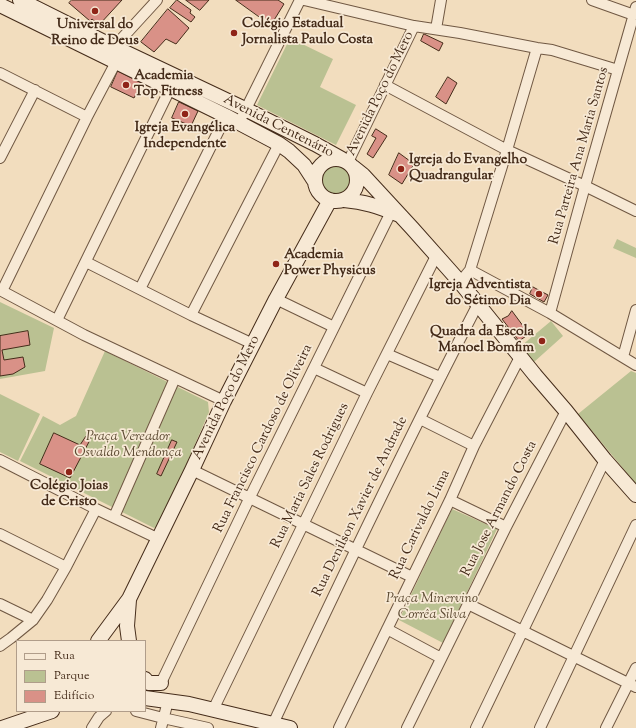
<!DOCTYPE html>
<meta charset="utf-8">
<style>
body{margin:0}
#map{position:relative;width:636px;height:728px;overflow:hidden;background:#f2ddbe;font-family:"Sorts Mill Goudy",serif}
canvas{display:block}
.legend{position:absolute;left:16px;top:640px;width:130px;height:72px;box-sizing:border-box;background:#f7e9d5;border:1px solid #b09d8a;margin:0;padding:5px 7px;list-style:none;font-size:12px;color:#452c1a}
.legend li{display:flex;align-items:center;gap:8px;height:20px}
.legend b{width:20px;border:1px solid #b09d8a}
</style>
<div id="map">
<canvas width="636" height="728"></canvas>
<ul class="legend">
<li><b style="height:5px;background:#f7e9d5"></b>Rua</li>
<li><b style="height:11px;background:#bac192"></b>Parque</li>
<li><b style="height:11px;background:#d99187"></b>Edifício</li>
</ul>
</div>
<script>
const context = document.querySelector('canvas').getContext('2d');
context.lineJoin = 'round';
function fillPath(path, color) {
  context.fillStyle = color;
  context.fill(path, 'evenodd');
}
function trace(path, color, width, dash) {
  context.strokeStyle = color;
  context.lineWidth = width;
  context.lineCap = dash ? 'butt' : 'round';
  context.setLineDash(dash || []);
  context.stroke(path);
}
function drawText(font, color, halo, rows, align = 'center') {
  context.font = font + ' "Sorts Mill Goudy",serif';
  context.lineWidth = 3.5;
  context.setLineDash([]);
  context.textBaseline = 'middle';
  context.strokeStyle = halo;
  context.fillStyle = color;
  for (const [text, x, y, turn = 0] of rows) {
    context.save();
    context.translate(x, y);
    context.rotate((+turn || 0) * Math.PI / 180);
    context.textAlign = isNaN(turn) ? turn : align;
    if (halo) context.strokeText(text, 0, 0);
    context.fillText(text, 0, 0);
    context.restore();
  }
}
const green = new Path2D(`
 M290,38L333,59L320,87L356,105L336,145L257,105Z
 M333,164C346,164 358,176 351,189C346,199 331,201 324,194C313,183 320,168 333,164Z
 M617,239L636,248V258L613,248Z
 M0,302L54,328L45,371L0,379Z
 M551,321L563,336L534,362L521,346Z
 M105,351L208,402L209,412L160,525L154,528L20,461L43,416L60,425L76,416Z
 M631,371L636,373V484L578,414Z
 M0,394L40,414L18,461L0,452Z
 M452,509L497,529L443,643L399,620Z`);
const building = new Path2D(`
 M72,0H122L99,25L92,19L90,21L69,3Z
 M177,0L191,10L190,13L195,17L191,22L170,8Z
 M186,0H209L200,10Z
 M236,0H278L284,4L271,25Z
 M168,9L189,28L176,44L166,39L154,52L141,42Z
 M424,34L443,43L439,51L421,41Z
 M118,71L142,83L134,98L111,87Z
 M448,77L457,83L446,104L436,97Z
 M179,102L198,111L191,126L172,118Z
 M376,129L387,136L373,158L367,154L376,138L372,136Z
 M399,153L414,164L402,184L389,175Z
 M533,287L548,295L544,302L530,294Z
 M512,311L529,334L519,341L502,319L508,316Z
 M28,331L30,345L2,350L4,360L23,357L25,367L13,374L0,376V336Z
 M54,433L80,445L86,436L91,438L70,478L40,464Z
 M172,440L177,442L161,476L157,474Z`);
const minor = new Path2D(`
 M304,0L414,26L460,33L537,48L552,50L618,70
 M592,0L634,15
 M436,29L441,0
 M114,47L157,0
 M0,73L87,117
 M385,85L507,150L585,186L636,211
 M243,115L300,0
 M0,158L35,90
 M348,162L414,26
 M86,262L191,315L253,344
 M470,270L550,313L636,365
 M460,282L470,270L507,150L537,48
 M140,289L226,116
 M0,290L84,335L224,401
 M2,291L87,117L116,62
 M276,299L334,327
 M550,313L585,186L618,70L636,7
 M191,315L279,144
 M57,320L170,89
 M387,354L440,377
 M623,357L636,310
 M314,368L367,393
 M420,419L474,446
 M0,460L96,509L159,539
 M192,470L412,577
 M450,500L506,527
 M114,517L175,378
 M0,534L66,567
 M0,604L33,620
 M468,604L636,687
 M387,629L441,658
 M0,646L11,638L33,620L47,600L66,567L96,509
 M161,683L250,497L393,208
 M213,710L367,393L436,256
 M136,711L163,718L208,728
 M273,724C339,583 406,443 478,304
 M92,728L99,717L106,711
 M161,728L168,701
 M339,728L450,500L474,446L520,357
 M407,728L506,527L566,411
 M476,728L605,460
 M540,728L636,525
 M606,728L636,668`);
const secondary = new Path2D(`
 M20,0L114,47L245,109L315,144L342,159
 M0,5L226,116L279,144L289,151L304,165L315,182
 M315 180a21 21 0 1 1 42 0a21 21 0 1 1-42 0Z
 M353,167L363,175L412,228L460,282L535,375L566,411L605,460L636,495
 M344,200C365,202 377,206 397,214
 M98,641L129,599L192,470L224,401L276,299L330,200
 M129,641L127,626L129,600
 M145,679L148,683H161
 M145,698L189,704L290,728
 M2,728L52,711`);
const markers = [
 [95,11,4,"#8f2418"],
 [234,33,4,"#8f2418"],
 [126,85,4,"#8f2418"],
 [185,114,4,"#8f2418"],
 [401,169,4,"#8f2418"],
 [276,264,4,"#8f2418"],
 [539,294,4,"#8f2418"],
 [542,341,4,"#8f2418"],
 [69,472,4,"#8f2418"]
];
const poiNames = [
 ["Colégio Estadual",242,25],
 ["Jornalista Paulo Costa",242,41],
 ["Universal do",95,26,"center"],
 ["Reino de Deus",95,42,"center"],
 ["Academia",134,77],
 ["Top Fitness",134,93],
 ["Igreja Evangélica",185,129,"center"],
 ["Independente",185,145,"center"],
 ["Igreja do Evangelho",409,161],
 ["Quadrangular",409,177],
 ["Academia",284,256],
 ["Power Physicus",284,272],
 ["Igreja Adventista",531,286,"right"],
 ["do Sétimo Dia",531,302,"right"],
 ["Quadra da Escola",534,333,"right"],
 ["Manoel Bomfim",534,349,"right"],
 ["Colégio Joias",69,487,"center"],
 ["de Cristo",69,503,"center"]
];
const streetNames = [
 ["Avenida Poço do Mero",381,94,-64],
 ["Avenida Centenário",278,127,27],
 ["Rua Parteira Ana Maria Santos",580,156,-74],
 ["Avenida Poço do Mero",227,398,-64],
 ["Rua Francisco Cardoso de Oliveira",264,439,-64],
 ["Rua Maria Sales Rodrigues",311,476,-64],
 ["Rua Denilson Xavier de Andrade",361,507,-64],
 ["Rua Jose Armando Costa",500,509,-63],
 ["Rua Carivaldo Lima",421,525,-64]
];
const parkNames = [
 ["Praça Vereador",128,438],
 ["Osvaldo Mendonça",128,454],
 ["Praça Minervino",432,600],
 ["Corrêa Silva",432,616]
];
fillPath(green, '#bac192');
fillPath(building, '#d99187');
trace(building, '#452c1a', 1);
trace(minor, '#705843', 12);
trace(secondary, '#452c1a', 16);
trace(minor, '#f7e9d5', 10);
trace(secondary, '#f7e9d5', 14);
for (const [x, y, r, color] of markers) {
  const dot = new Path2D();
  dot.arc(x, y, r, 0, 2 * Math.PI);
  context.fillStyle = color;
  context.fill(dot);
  trace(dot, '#f7e9d5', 1.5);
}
drawText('bold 14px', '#452c1a', '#f7e9d5', poiNames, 'left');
drawText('14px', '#452c1a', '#f7e9d5', streetNames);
drawText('italic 14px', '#5c4a32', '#f7e9d5', parkNames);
</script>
